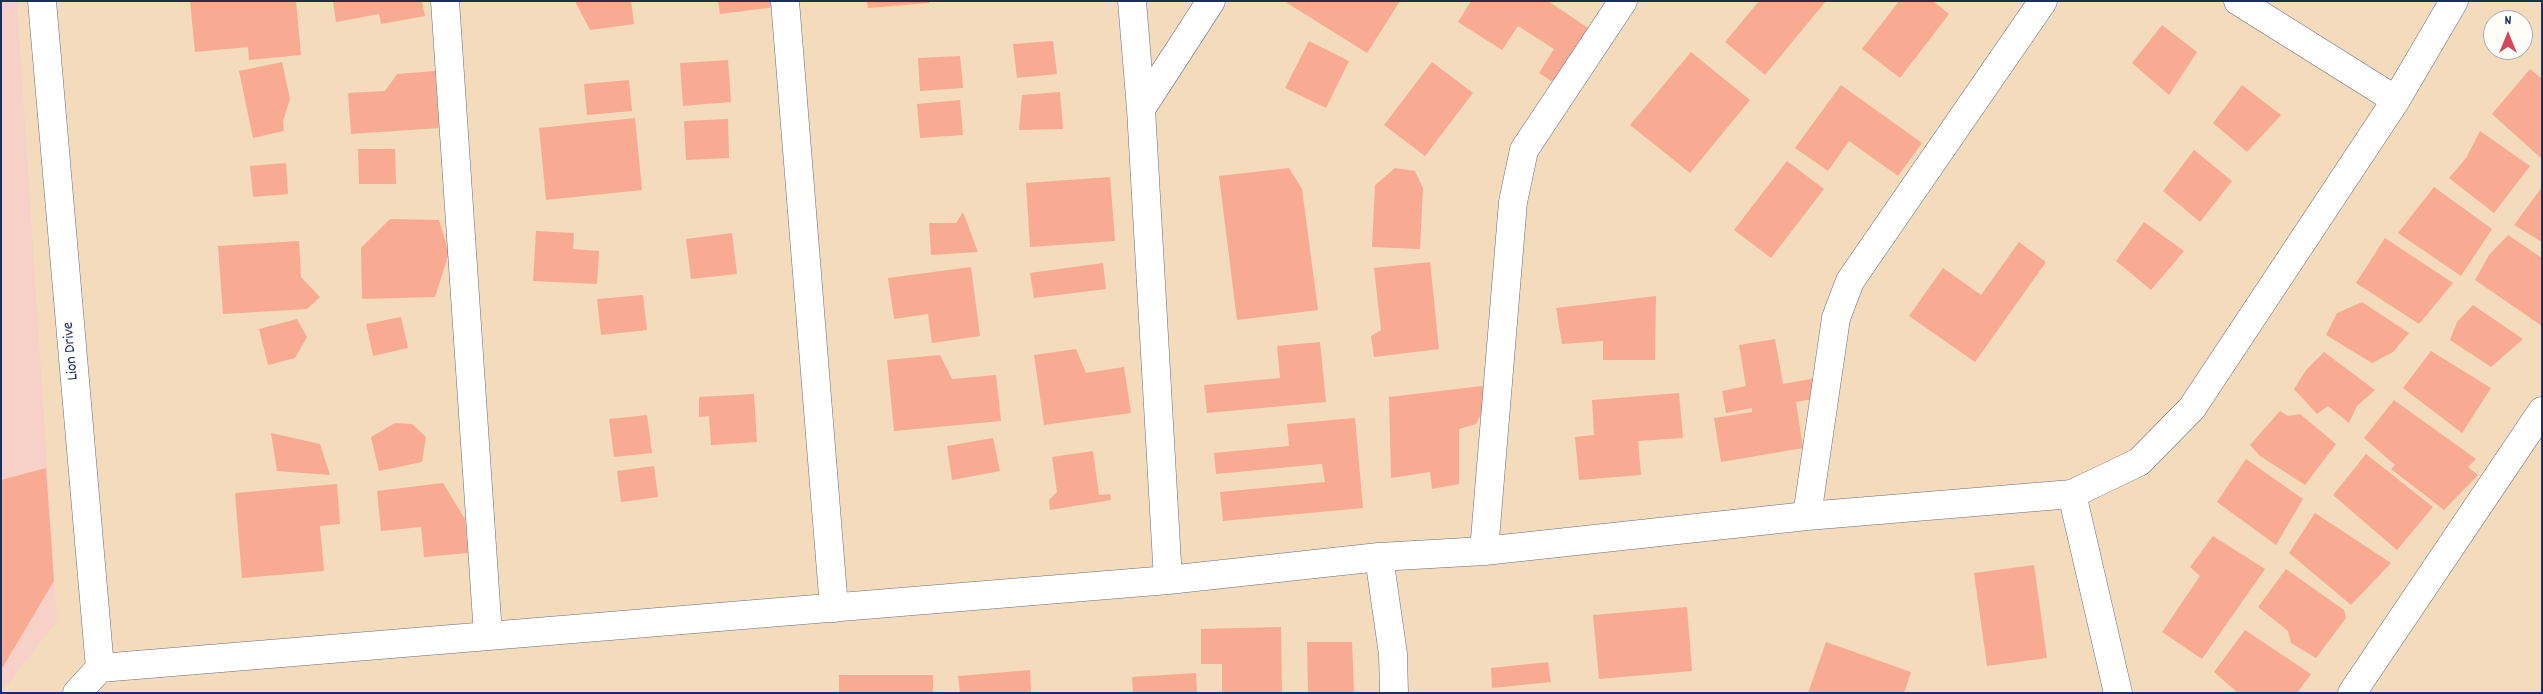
<!DOCTYPE html>
<style>
body{margin:0}
#map{position:relative;width:2543px;height:694px;overflow:hidden;background:#f3dbbc;font-family:Dekko,sans-serif}
canvas{display:block}
.frame{position:absolute;inset:0;border:2px solid #1b2f5e;pointer-events:none}
.north{position:absolute;left:2483px;top:10px;width:50px;height:50px;box-sizing:border-box;background:#fdfcf7;border:1px solid #a3aaba;border-radius:50%;rotate:0deg;font-size:14px;font-weight:700;line-height:20px;text-align:center;color:#1b2f5e}
.north::after{content:'';display:block;margin:auto;width:18px;height:22px;background:#d1495b;clip-path:polygon(50% 0,100% 100%,50% 72%,0 100%)}
</style>
<div id="map">
<canvas width="2543" height="694"></canvas>
<div class="frame"></div>
<div class="north">N</div>
</div>
<script>
const context = document.querySelector('canvas').getContext('2d');
context.lineJoin = 'round';
function fillPath(path, color) {
  context.fillStyle = color;
  context.fill(path, 'evenodd');
}
function trace(path, color, width, dash) {
  context.strokeStyle = color;
  context.lineWidth = width;
  context.lineCap = dash ? 'butt' : 'round';
  context.setLineDash(dash || []);
  context.stroke(path);
}
function drawText(font, color, halo, rows, align = 'center') {
  context.font = font + ' Dekko,sans-serif';
  context.lineWidth = 4;
  context.setLineDash([]);
  context.textBaseline = 'middle';
  context.strokeStyle = halo;
  context.fillStyle = color;
  for (const [text, x, y, turn = 0] of rows) {
    context.save();
    context.translate(x, y);
    context.rotate((+turn || 0) * Math.PI / 180);
    context.textAlign = isNaN(turn) ? turn : align;
    if (halo) context.strokeText(text, 0, 0);
    context.fillText(text, 0, 0);
    context.restore();
  }
}
const built = new Path2D(`
 M1,1H17L57,621L1,693Z`);
const building = new Path2D(`
 M190,1H296L301,55L249,60L248,47L195,52Z
 M333,1H422L425,16L381,24L379,14L336,22Z
 M575,1H631L634,24L590,30Z
 M718,1H775V7L720,14Z
 M867,1H929V3L868,8Z
 M1288,1H1400L1367,53L1287,3Z
 M1471,1H1548L1591,30L1556,84L1539,73L1554,49L1518,26L1502,50L1458,22Z
 M1759,1H1826L1765,75L1725,42Z
 M1899,1H1933L1949,14L1900,78L1862,49Z
 M2162,25L2197,52L2169,95L2132,63Z
 M1053,41L1057,74L1017,78L1013,44Z
 M1309,41L1349,61L1326,108L1285,88Z
 M1691,52L1750,100L1690,173L1630,125Z
 M960,56L963,88L920,91L918,58Z
 M728,60L731,102L683,106L680,63Z
 M282,62L290,99L283,121L284,131L253,138L239,71Z
 M1432,62L1473,93L1425,156L1384,125Z
 M2530,69L2542,79V159L2492,114Z
 M435,71L439,128L351,134L348,93L385,91L397,74Z
 M629,80L632,111L587,115L584,84Z
 M1841,85L1922,143L1898,176L1849,141L1828,171L1795,148Z
 M2242,85L2281,115L2247,152L2213,123Z
 M1060,92L1063,129L1019,130L1022,95Z
 M960,100L963,135L920,138L917,104Z
 M635,118L642,190L546,200L539,128Z
 M728,119L729,158L686,160L684,121Z
 M2480,131L2530,166L2494,213L2449,178L2466,158Z
 M358,149H395L396,184H359Z
 M2194,150L2232,181L2200,222L2163,191Z
 M1787,161L1824,189L1771,258L1734,230Z
 M286,163L288,194L253,197L250,166Z
 M1289,168L1302,189L1318,310L1237,320L1219,176Z
 M1395,168L1415,171L1423,188L1420,249L1372,247L1375,185Z
 M1110,177L1115,241L1030,247L1026,183Z
 M2434,187L2492,229L2461,276L2398,233Z
 M2542,187V242L2514,225Z
 M963,212L978,252L931,255L929,223H956Z
 M390,219L439,220L449,253L435,297L362,299L361,248Z
 M2144,222L2184,251L2151,290L2116,261Z
 M536,231L574,233L573,249L599,251L597,284L533,281Z
 M732,233L737,274L691,279L686,239Z
 M2508,235L2542,258V326L2475,280L2489,255Z
 M2385,238L2453,283L2419,324L2356,283Z
 M299,241L301,277L320,297L307,309L223,314L218,246Z
 M2019,242L2046,262L1975,362L1909,316L1943,268L1981,295Z
 M1430,262L1439,349L1374,357L1371,336L1381,330L1374,268Z
 M1103,263L1106,289L1034,298L1030,273Z
 M971,267L980,336L932,343L928,314L894,319L888,278Z
 M643,295L647,330L601,335L597,299Z
 M1656,296L1655,360H1603V341L1562,344L1556,308Z
 M2362,302L2409,333L2393,352L2372,363L2326,335L2337,313Z
 M2473,305L2523,339L2491,367L2450,340L2457,322Z
 M401,317L408,348L373,356L366,324Z
 M297,319L307,337L295,358L268,365L259,329Z
 M1775,339L1783,384L1816,378L1819,398L1796,402L1803,448L1721,462L1714,418L1752,412V408L1726,413L1722,391L1746,386L1739,345Z
 M1320,342L1326,402L1207,413L1204,385L1280,378L1277,346Z
 M1076,349L1086,373L1124,367L1131,413L1044,425L1034,355Z
 M2431,351L2491,388L2462,433L2403,388Z
 M2324,352L2375,390L2357,406L2349,423L2328,406L2317,414L2294,389L2306,370Z
 M940,355L952,379L996,375L1001,421L894,431L887,360Z
 M1482,386L1490,397L1476,424L1459,429V484L1432,489L1430,472L1391,478L1389,397Z
 M1679,393L1683,438L1638,441L1641,475L1579,480L1575,437L1594,435L1592,400Z
 M754,394L757,442L711,445L709,416L699,417V397Z
 M2394,400L2476,459L2468,467L2478,475L2444,510L2391,469L2395,465L2364,438Z
 M2280,411L2288,416L2300,414L2336,444L2305,485L2260,456L2250,445Z
 M647,415L652,453L614,457L609,419Z
 M1355,418L1363,508L1223,521L1220,492L1325,482L1322,464L1216,474L1214,453L1289,446L1287,424Z
 M395,423L412,424L426,437L422,462L379,471L371,437Z
 M271,433L320,444L330,475L277,471Z
 M993,438L1000,471L952,480L947,446Z
 M1093,451L1099,495L1110,494L1111,500L1050,510L1049,500L1057,492L1052,457Z
 M2366,454L2433,507L2397,550L2333,495Z
 M2246,459L2303,499L2276,545L2217,502Z
 M654,466L658,497L621,502L617,471Z
 M46,468L54,581L1,670V480Z
 M443,483L465,519L468,553L424,557L421,527L381,531L377,491Z
 M337,484L340,524L320,526L324,571L242,578L235,493Z
 M2315,513L2391,563L2351,605L2289,553Z
 M2213,536L2265,569L2202,659L2162,632L2200,576L2190,567Z
 M2034,565L2047,658L1987,666L1974,573Z
 M2286,569L2344,610L2346,618L2316,658L2291,643L2288,631L2258,607Z
 M1687,607L1692,671L1599,679L1593,615Z
 M1281,627L1282,693H1222V664H1201V629Z
 M2245,630L2311,674L2297,693H2238L2214,672Z
 M1307,642H1352L1354,693H1308Z
 M1826,642L1911,672L1904,693H1808Z
 M1548,662L1551,682L1492,688L1491,668Z
 M1030,670L1031,693H960L958,676Z
 M1196,673L1197,693H1133L1132,677Z
 M839,675H933V693H839Z`);
const minor = new Path2D(`
 M42,1L100,668L77,693
 M445,1L488,635
 M785,1L834,608
 M1132,1L1141,109L1168,580
 M2238,1L2396,100
 M1141,109L1211,1
 M2072,494L2118,693
 M1807,516L1836,318L1850,281L2043,1
 M1484,551L1513,202L1524,150L1623,1
 M1379,557L1484,551L1807,516L2072,494L2139,462L2192,408L2396,100L2454,1
 M100,668L1168,580L1379,557L1393,654L1394,693
 M2352,693L2542,411`);
const streetNames = [
 ["Lion Drive",72,351,-95]
];
fillPath(built, '#f7d1c7');
fillPath(building, '#f8ab92');
trace(minor, '#676b7f', 29);
trace(minor, '#fff', 28);
drawText('16px', '#1b2f5e', '#fdfcf7', streetNames);
</script>
